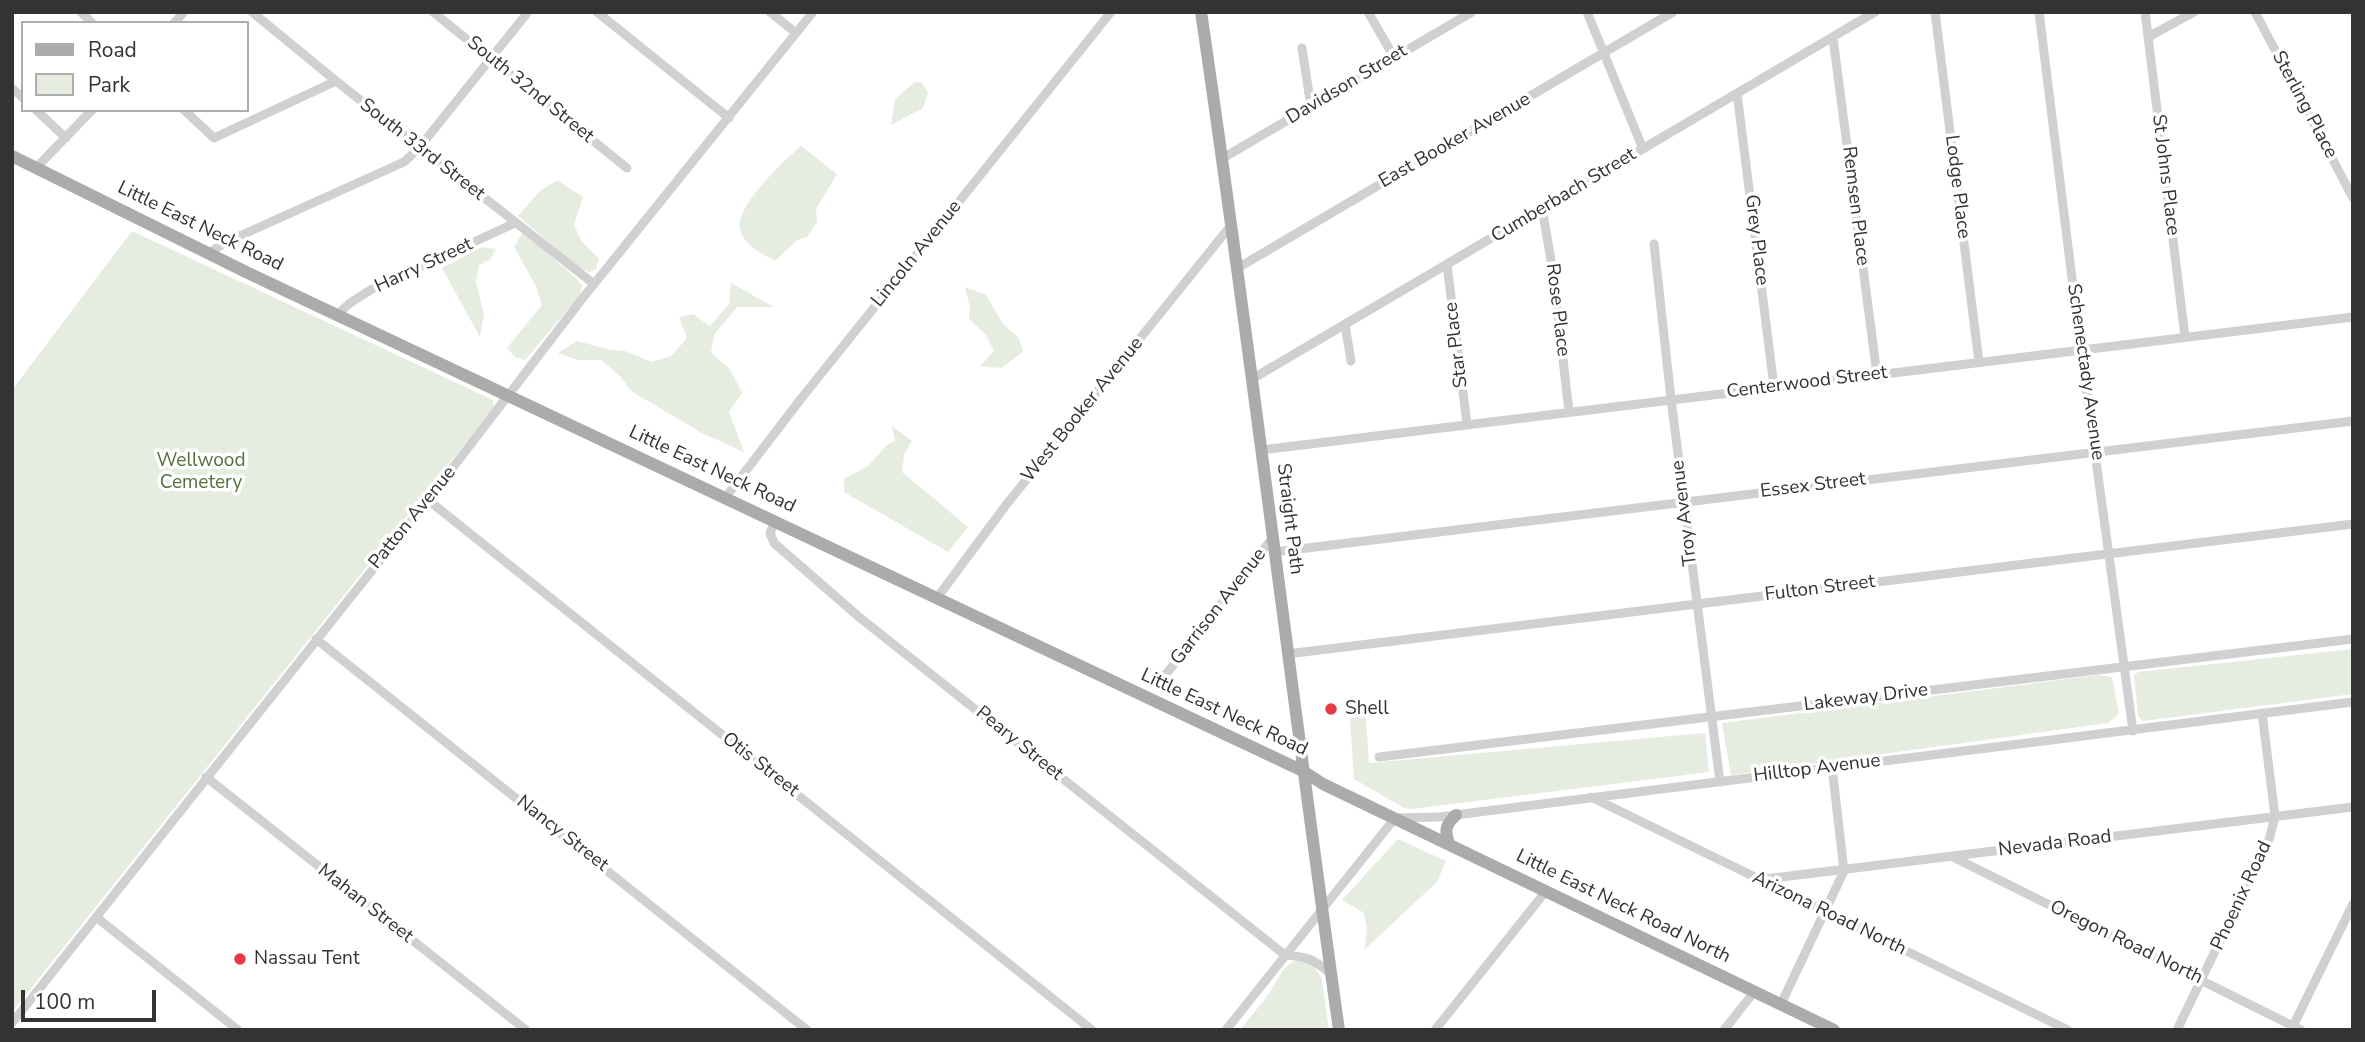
<!DOCTYPE html>
<style>
body{margin:0}
#map{position:relative;width:2365px;height:1042px;overflow:hidden;background:#fff;font-family:"Nunito Sans",sans-serif}
canvas{display:block}
.frame{position:absolute;inset:0;border:14px solid #333;pointer-events:none}
.legend{position:absolute;left:21px;top:21px;width:228px;height:91px;box-sizing:border-box;background:#fff;border:2px solid #adadad;margin:0;padding:9px 12px;list-style:none;font-size:21px;color:#333}
.legend li{display:flex;align-items:center;gap:14px;height:35px}
.legend b{width:35px;border:2px solid #adadad}
.scale{position:absolute;left:21px;top:990px;width:135px;height:32px;box-sizing:border-box;border:4px solid #333;border-top:0;padding-left:9px;font-size:21px;line-height:24px;white-space:nowrap;color:#333;-webkit-text-stroke:5px #fff;paint-order:stroke}
</style>
<div id="map">
<canvas width="2365" height="1042"></canvas>
<div class="frame"></div>
<ul class="legend">
<li><b style="height:9px;background:#ababab"></b>Road</li>
<li><b style="height:19px;background:#e6ecdf"></b>Park</li>
</ul>
<div class="scale">100 m</div>
</div>
<script>
const context = document.querySelector('canvas').getContext('2d');
context.lineJoin = 'round';
function fillPath(path, color) {
  context.fillStyle = color;
  context.fill(path, 'evenodd');
}
function trace(path, color, width, dash) {
  context.strokeStyle = color;
  context.lineWidth = width;
  context.lineCap = dash ? 'butt' : 'round';
  context.setLineDash(dash || []);
  context.stroke(path);
}
function drawText(font, color, halo, rows, align = 'center') {
  context.font = font + ' "Nunito Sans",sans-serif';
  context.lineWidth = 7;
  context.setLineDash([]);
  context.textBaseline = 'middle';
  context.strokeStyle = halo;
  context.fillStyle = color;
  for (const [text, x, y, turn = 0] of rows) {
    context.save();
    context.translate(x, y);
    context.rotate((+turn || 0) * Math.PI / 180);
    context.textAlign = isNaN(turn) ? turn : align;
    if (halo) context.strokeText(text, 0, 0);
    context.fillText(text, 0, 0);
    context.restore();
  }
}
const green = new Path2D(`
 M915,82L922,83L928,93L923,108L891,125L895,99Z
 M801,146L837,174L816,209L817,222L807,237L797,240L775,261C762,253 742,245 740,228C737,204 784,161 801,146Z
 M557,180L583,197L574,225L582,242L599,259L596,269L589,272L578,267L518,216L540,191Z
 M132,231L493,400L494,407L12,1012V390Z
 M523,232L578,280L582,285L580,295L525,360L515,357L507,348L542,305L536,286L514,247Z
 M482,247L496,249L491,259L479,265L476,282L484,314L480,337L442,268Z
 M731,283L774,307H737L714,335L711,353L730,369L742,393L729,412L744,452L702,433L631,391L620,376L601,360H578L558,353L577,341L611,350L625,351L652,362L671,356L687,338L679,317L693,314L710,326L729,304Z
 M965,287L986,295L1003,324L1019,338L1023,352L1001,368L980,366L994,351L986,335L969,319L970,308Z
 M892,426L912,441L904,455L902,472L968,527L948,552L844,492V479L868,466L888,444L895,441Z
 M2353,649V694L2143,721L2138,716L2134,676L2138,672Z
 M2099,675L2112,677L2119,714L2108,723L1731,775L1722,723Z
 M1349,704L1365,706L1369,763L1705,733L1709,772L1412,809L1404,808L1354,779Z
 M1398,839L1446,861L1437,882L1364,950L1367,930L1364,913L1342,900Z
 M1302,960L1312,963L1322,979L1329,1030H1240L1268,995L1283,970L1292,962Z`);
const minor = new Path2D(`
 M81,12L92,23
 M252,12L336,81L594,284
 M433,12L627,168
 M597,12L729,118
 M770,12L796,33
 M1368,12L1394,57
 M1587,12L1643,149
 M1935,12L1979,362
 M2039,12L2081,351L2133,731
 M2145,12L2185,337
 M2255,12L2353,198
 M174,23L184,12
 M2148,37L2194,12
 M1833,38L1877,375
 M1302,48L1311,107
 M12,88L23,98
 M1737,93L1774,387
 M36,110L66,138
 M184,110L214,138L336,81
 M1223,158L1472,12
 M36,168L92,110
 M1542,208L1553,272L1569,412
 M1654,244L1671,399L1720,782
 M209,253L224,243L404,162L419,148L528,12
 M1447,265L1467,424
 M1236,269L1673,12
 M337,315L350,303L372,289L515,223
 M1345,325L1351,361
 M1252,379L1875,12
 M1261,450L2353,317
 M725,498L800,400L1111,12
 M428,500L1092,1030
 M775,522L770,533L774,543L859,617L1285,955C1308,957 1312,958 1331,974
 M1274,552L2353,421
 M937,598L1006,505L1232,224
 M316,639L807,1030
 M1287,654L2353,524
 M1163,678L1274,536
 M1379,757L2353,639
 M206,777L526,1030
 M1591,797L2068,1030
 M1953,857L2301,1030
 M1757,880L2353,807
 M96,917L238,1030
 M1781,1004L1844,871L1832,767
 M12,1023L428,500L582,299L813,12
 M2293,1026L2353,904
 M1226,1030L1395,818L1439,817L2353,702
 M1435,1030L1546,891
 M1724,1030L1754,992
 M2177,1030L2270,837L2275,816L2262,713`);
const major = new Path2D(`
 M1201,12C1251,351 1291,691 1339,1030
 M12,156L248,273L1303,771L1323,784L1834,1030
 M1449,843C1444,830 1446,824 1456,815`);
const markers = [
 [1331,709,7,"#e63946"],
 [240,959,7,"#e63946"]
];
const streetNames = [
 ["Davidson Street",1347,85,-31],
 ["South 32nd Street",530,90,39],
 ["Sterling Place",2304,105,62],
 ["East Booker Avenue",1455,141,-30],
 ["South 33rd Street",422,150,38],
 ["St Johns Place",2165,175,83],
 ["Lodge Place",1957,187,83],
 ["Cumberbach Street",1564,196,-31],
 ["Remsen Place",1855,206,83],
 ["Little East Neck Road",200,227,26],
 ["Grey Place",1756,240,83],
 ["Lincoln Avenue",917,254,-51],
 ["Harry Street",424,266,-25],
 ["Rose Place",1557,310,83],
 ["Star Place",1457,345,-97],
 ["Schenectady Avenue",2085,372,82],
 ["Centerwood Street",1807,383,-7],
 ["West Booker Avenue",1083,410,-51],
 ["Little East Neck Road",712,470,25],
 ["Essex Street",1813,486,-7],
 ["Troy Avenue",1685,513,-97],
 ["Patton Avenue",413,518,-51],
 ["Straight Path",1289,519,83],
 ["Fulton Street",1820,589,-7],
 ["Garrison Avenue",1219,607,-52],
 ["Lakeway Drive",1866,698,-7],
 ["Little East Neck Road",1224,713,25],
 ["Peary Street",1019,744,39],
 ["Otis Street",760,765,38],
 ["Hilltop Avenue",1817,769,-7],
 ["Nancy Street",562,834,38],
 ["Nevada Road",2055,844,-7],
 ["Phoenix Road",2242,896,-65],
 ["Mahan Street",365,904,38],
 ["Little East Neck Road North",1623,907,26],
 ["Arizona Road North",1829,914,26],
 ["Oregon Road North",2126,943,26]
];
const parkNames = [
 ["Wellwood",201,461],
 ["Cemetery",201,483]
];
const poiNames = [
 ["Shell",1345,709],
 ["Nassau Tent",254,959]
];
fillPath(green, '#e6ecdf');
trace(minor, '#d0d0d0', 9);
trace(major, '#ababab', 12);
for (const [x, y, r, color] of markers) {
  const dot = new Path2D();
  dot.arc(x, y, r, 0, 2 * Math.PI);
  context.fillStyle = color;
  context.fill(dot);
  trace(dot, '#fff', 2.5);
}
drawText('19px', '#333', '#fff', streetNames);
drawText('19px', '#56703f', '#fff', parkNames);
drawText('19px', '#333', '#fff', poiNames, 'left');
</script>
